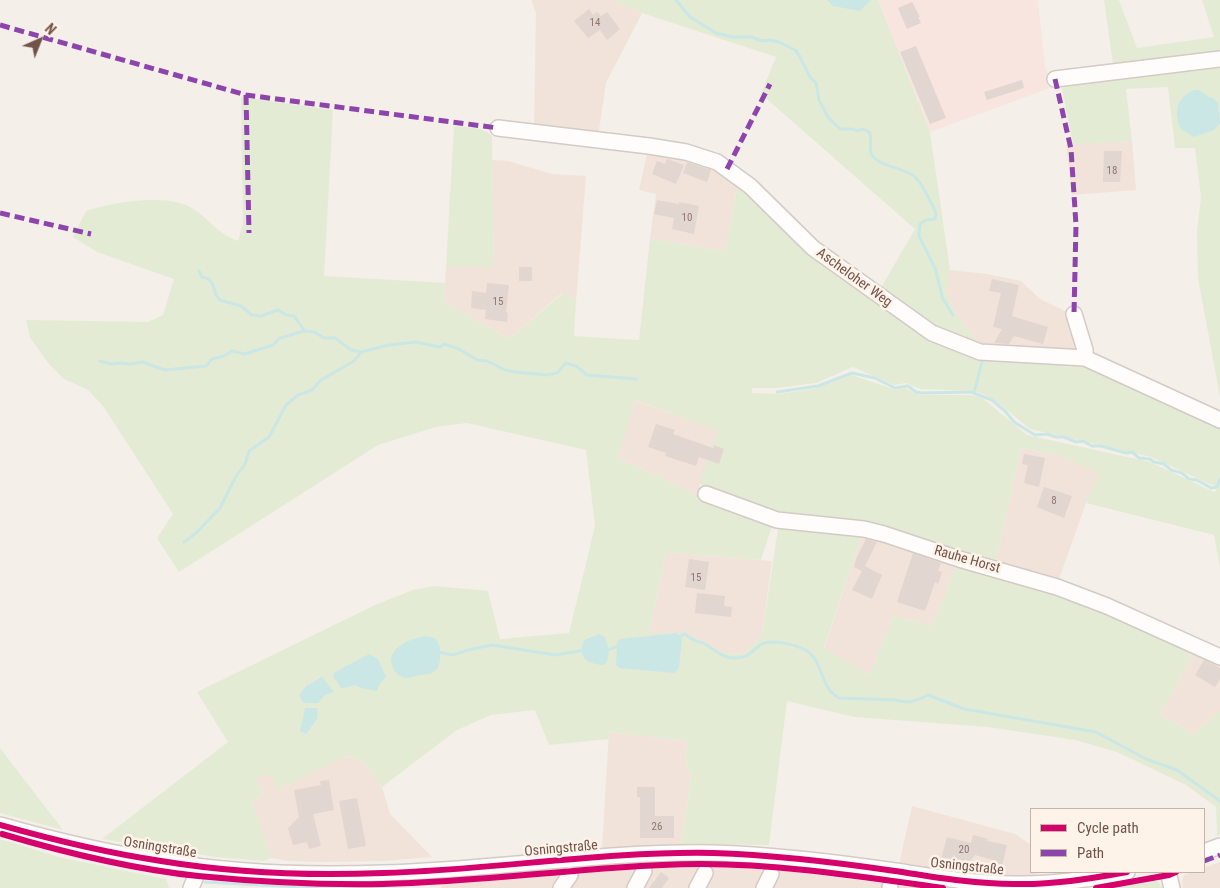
<!DOCTYPE html>
<meta charset="utf-8">
<style>
body{margin:0}
#map{position:relative;width:1220px;height:888px;overflow:hidden;background:#f5efe9;font-family:"Roboto Condensed",sans-serif}
canvas{display:block}
.legend{position:absolute;left:1030px;top:808px;width:175px;height:65px;box-sizing:border-box;background:#fef3e9;border:1px solid #c6b3a9;margin:0;padding:6px 9px;list-style:none;font-size:15px;color:#72534a}
.legend li{display:flex;align-items:center;gap:10px;height:25px}
.legend b{width:25px;border:1px solid #c6b3a9}
.north{position:absolute;left:15px;top:15px;width:50px;height:50px;-webkit-text-stroke:4px #fef3e9;paint-order:stroke;rotate:44deg;font-size:14px;font-weight:700;line-height:20px;text-align:center;color:#72534a}
.north::after{content:'';display:block;margin:auto;width:18px;height:22px;background:#72534a;clip-path:polygon(50% 0,100% 100%,50% 72%,0 100%)}
</style>
<div id="map">
<canvas width="1220" height="888"></canvas>
<ul class="legend">
<li><b style="height:6px;background:#d6006c"></b>Cycle path</li>
<li><b style="height:6px;background:#8e44ad"></b>Path</li>
</ul>
<div class="north">N</div>
</div>
<script>
const context = document.querySelector('canvas').getContext('2d');
context.lineJoin = 'round';
function fillPath(path, color) {
  context.fillStyle = color;
  context.fill(path, 'evenodd');
}
function trace(path, color, width, dash) {
  context.strokeStyle = color;
  context.lineWidth = width;
  context.lineCap = dash ? 'butt' : 'round';
  context.setLineDash(dash || []);
  context.stroke(path);
}
function drawText(font, color, halo, rows, align = 'center') {
  context.font = font + ' "Roboto Condensed",sans-serif';
  context.lineWidth = 5;
  context.setLineDash([]);
  context.textBaseline = 'middle';
  context.strokeStyle = halo;
  context.fillStyle = color;
  for (const [text, x, y, turn = 0] of rows) {
    context.save();
    context.translate(x, y);
    context.rotate((+turn || 0) * Math.PI / 180);
    context.textAlign = isNaN(turn) ? turn : align;
    if (halo) context.strokeText(text, 0, 0);
    context.fillText(text, 0, 0);
    context.restore();
  }
}
const residential = new Path2D(`
 M531,0H611L642,13L606,83L598,137L534,130L536,13Z
 M1132,141L1136,190L1072,195L1066,144Z
 M648,150L717,167L738,182L725,251L650,239L656,194L639,190Z
 M492,160L508,161L552,174L586,176L576,301L562,293L509,339L444,302L446,267H494Z
 M950,270L987,274L1021,281L1040,299L1071,314L1080,343L1077,352L981,347L956,313L946,291Z
 M634,400L719,431L697,494L617,458Z
 M1021,448L1058,455L1100,473L1086,503L1058,582L995,565Z
 M863,531L958,563L932,626L893,616L870,675L824,649Z
 M666,552L772,561L762,635L745,653L731,654L718,650L703,641L649,634Z
 M1194,652L1220,662V710L1194,734L1160,715Z
 M609,732L688,741L685,758L691,777L681,844L602,848Z
 M344,756L362,761L382,787L390,814L432,857L383,861L321,862L288,861L271,858L252,801L264,794L255,780L267,772L279,789Z
 M912,806L1015,834L1031,845V872H1037L1036,877L979,875L899,865Z
 M1220,862V888H1183L1182,883L1184,875L1193,872H1204V868Z
 M705,867L770,869L922,888H441L443,883L568,873L642,868Z`);
const commercial = new Path2D(`
 M878,0H1038L1045,66L1053,87L930,132Z`);
const green = new Path2D(`
 M611,0H878L930,132L950,270L946,291L956,313L981,347L934,328L879,291L915,229L761,94L776,57L642,13Z
 M1104,0H1119L1137,48L1214,37L1202,0H1220V52L1113,64Z
 M1220,66V397L1198,278L1197,232L1201,197L1195,148H1175L1168,87L1126,89L1132,141L1073,144L1062,88L1065,83Z
 M241,97L333,110L324,276L445,283L444,302L509,339L563,293L576,301L574,336L639,340L650,239L725,251L738,182L806,248L930,336L978,356L1072,360L1098,367L1220,424V567L1214,535L1086,503L1099,473L1058,455L1021,448L995,565L865,526L765,512L706,490L700,483L718,431L635,400L617,458L697,494L769,521L772,526L761,560L666,552L649,634L683,632L703,641L718,650L731,654L745,653L762,635L778,529L786,524L863,531L824,648L870,675L893,616L932,626L958,563L1055,590L1107,610L1194,652L1160,715L1194,734L1220,710V834L1217,836L1216,807L1186,785L1117,752L1075,740L988,727L854,717L787,701L769,845L681,844L691,777L685,758L688,741L609,732V739L549,745L535,710L491,715L457,730L382,787L362,761L345,756L279,789L267,773L255,780L264,794L252,801L271,858L264,861L215,857L102,839L228,742L197,692L375,605L413,590L435,586L488,591L500,639L569,633L595,526L586,450L467,423L436,427L378,445L179,572L157,538L173,514L103,406L88,390L64,379L49,364L30,338L26,320L148,322L163,315L174,279L97,252L73,237L86,211C113,202 171,192 195,210C212,222 217,233 238,241L243,223ZM853,367L894,385L906,383L920,389L974,391L983,394L996,401L1030,429L1151,457L1214,486L1217,490L1214,492L1150,462L1027,435L981,397L971,395H920L905,388L896,390L852,375L813,389L777,394L752,393V388H777L816,383Z
 M454,126C467,128 483,126 492,136L494,267H446Z
 M0,748L63,830L0,813Z
 M0,839L59,857L166,879L169,888H0Z
 M1151,879L1157,881L1163,888H1108Z`);
const water = new Path2D(`
 M827,0H871L860,11L833,6Z
 M1195,90H1199L1209,97L1213,98L1218,103L1220,123L1214,130L1194,137L1181,129C1174,113 1175,97 1195,90Z
 M677,633L682,639L679,668L674,673L619,668L616,665L617,642L620,639Z
 M599,634L605,637C608,646 612,658 604,665C588,664 577,659 584,640Z
 M426,636L435,638C442,645 442,660 437,669C430,675 427,674 419,675C415,675 412,678 407,678C397,678 388,665 392,655C398,643 414,638 426,636Z
 M369,654L378,659L386,677L379,685L377,691L364,689L355,685L345,688H341L333,676L335,672Z
 M322,677L334,692L325,695L318,703H304L299,696L306,686Z
 M305,708H318L317,719L306,734L300,731Z`);
const stream = new Path2D(`
 M676,0L690,17L716,33L732,37H751L762,41L770,40L779,42L795,50L799,55L810,77L816,83L819,100L828,117L840,129H853L857,131C863,128 865,129 870,133C871,139 870,148 871,153C877,167 904,167 915,177C921,182 934,207 936,214L935,219L926,220L920,224L919,236L935,268L943,299L953,315
 M199,271L202,277L209,279L213,285L216,295L220,300L241,306L252,315L261,316L278,310L286,315L294,316L304,330
 M100,361L111,364L121,363L131,364L142,362L165,370L206,366L212,359L224,356L232,351L245,354L273,345L280,338L304,331L314,332L324,338H335L351,350L361,352L389,345L416,342L440,347L444,344L459,349L477,360L487,361L505,370L515,372L547,375L557,373L566,363L576,366L587,375L636,379
 M777,392L818,386L852,373L875,378L895,388L908,386L916,392L922,393L971,392L992,400L1005,411L1014,422L1035,435L1047,434L1056,437H1064L1076,442L1083,441L1092,446H1101L1126,453L1132,452L1139,458L1150,459L1154,462L1164,464L1171,470L1182,473L1189,479L1197,480L1211,488L1217,487L1220,479
 M974,393L983,358
 M184,542L195,534L220,508L235,478L245,464L249,451L269,437L286,405L298,395L312,390L321,380L354,361L361,352
 M678,637L685,634C688,636 691,639 694,640C698,642 702,642 705,644C716,650 723,659 736,658C748,658 751,652 759,646C768,637 797,645 807,651C824,662 819,687 839,698L896,700C909,704 916,701 928,695L964,709L1096,732L1146,759L1177,770L1220,801
 M607,650L619,646
 M439,652L452,655L472,649L492,645L555,655L585,650
 M205,882L318,888`);
const building = new Path2D(`
 M912,2L920,17H918L921,23L907,29L898,8Z
 M589,9L593,15L597,12L601,16L607,12L620,29L607,40L600,30L588,38L574,21Z
 M916,46L946,118L930,124L900,52Z
 M1022,80L1024,88L987,100L984,92Z
 M1104,151H1122L1120,182H1103Z
 M667,159L684,165L676,184L652,174L657,161L665,164Z
 M687,162L711,170L707,182L683,173Z
 M657,200L679,204V202L699,206L694,234L672,229L674,218L654,214Z
 M519,267H532V281H519Z
 M992,279L1019,285L1012,316L1048,327L1043,344L1014,336L1009,344L994,343L1002,329L993,327L1001,293L989,291Z
 M487,283L509,285L506,312L508,313L507,322L485,319L486,310L471,308L472,291L486,293Z
 M656,424L675,430L673,434L713,448L714,445L724,449L719,464L699,457L696,466L665,456L666,453L648,447Z
 M1024,454L1045,458L1039,487L1024,483L1028,465L1022,464Z
 M1044,487L1072,496L1064,518L1037,507Z
 M866,539L877,542L865,566L882,575L872,599L852,590L862,571L854,567L856,559Z
 M913,553L941,563L938,571L942,572L938,584L935,582L925,611L897,602Z
 M689,559L709,562L705,590L685,587Z
 M697,593L725,596L724,606L732,607L731,617L695,613Z
 M1204,660L1220,668V679L1215,687L1195,675Z
 M329,780L334,810L313,814L321,846L309,849L307,842L293,845L288,828L299,817L294,790L321,785L320,781Z
 M637,787H655V816H674V838H640V797H637Z
 M357,798L366,846L348,849L339,801Z
 M973,835L988,839L987,841L1007,845L1002,866L992,864L993,860L975,855L967,864L941,859L947,837L971,843Z
 M661,872L669,878L662,888H649Z`);
const minor = new Path2D(`
 M1055,79L1220,59
 M498,128L649,146L686,152L717,162L750,186L813,248L932,333L980,352L1085,358L1220,420
 M1074,314L1085,350V358
 M706,494L777,520L864,529L884,534L959,559L1057,587L1107,606L1220,657
 M0,825C53,840 106,853 161,861C234,873 310,876 383,873C493,870 603,851 713,853C774,855 834,862 895,871C934,877 974,884 1014,884C1052,885 1089,879 1127,872
 M1204,852L1220,846
 M1168,872L1172,888
 M191,888L196,876L198,866
 M561,888L570,875
 M635,888L644,871
 M697,888L705,873
 M764,888L771,874
 M890,888V887`);
const quiet = new Path2D(`
 M0,25L246,95L498,128
 M1055,79L1071,149L1076,225L1074,314
 M246,95L249,233
 M727,169L770,84
 M0,213L91,234
 M1204,861L1220,855`);
const cycleway = new Path2D(`
 M0,825C53,840 106,853 161,861C234,873 310,876 383,873C493,870 603,851 713,853C774,855 834,862 895,871C934,877 974,884 1014,884C1052,885 1089,879 1127,872
 M2,834C66,853 131,869 198,876C259,882 321,885 383,884C489,882 595,865 701,864C782,864 863,877 943,888
 M1096,888L1169,875L1176,872`);
const numberNames = [
 ["14",595,23],
 ["18",1112,171],
 ["10",687,218],
 ["15",498,302],
 ["8",1054,501],
 ["15",696,578],
 ["26",657,827],
 ["20",964,850]
];
const streetNames = [
 ["Ascheloher Weg",854,278,36],
 ["Rauhe Horst",967,560,16],
 ["Osningstraße",160,848,9],
 ["Osningstraße",561,849,-5],
 ["Osningstraße",967,867,6]
];
fillPath(residential, '#f1e3d9');
fillPath(commercial, '#f8e5df');
fillPath(green, '#e4ebd4');
fillPath(water, '#cae7e6');
trace(stream, '#cae7e6', 3);
fillPath(building, '#e2d6d0');
trace(minor, '#d4cac6', 18);
trace(minor, '#fefdfc', 15);
trace(quiet, '#8e44ad', 5, [10, 5]);
trace(cycleway, '#d6006c', 6);
drawText('11px', '#90766e', null, numberNames);
drawText('14px', '#72534a', '#fef3e9', streetNames);
</script>
